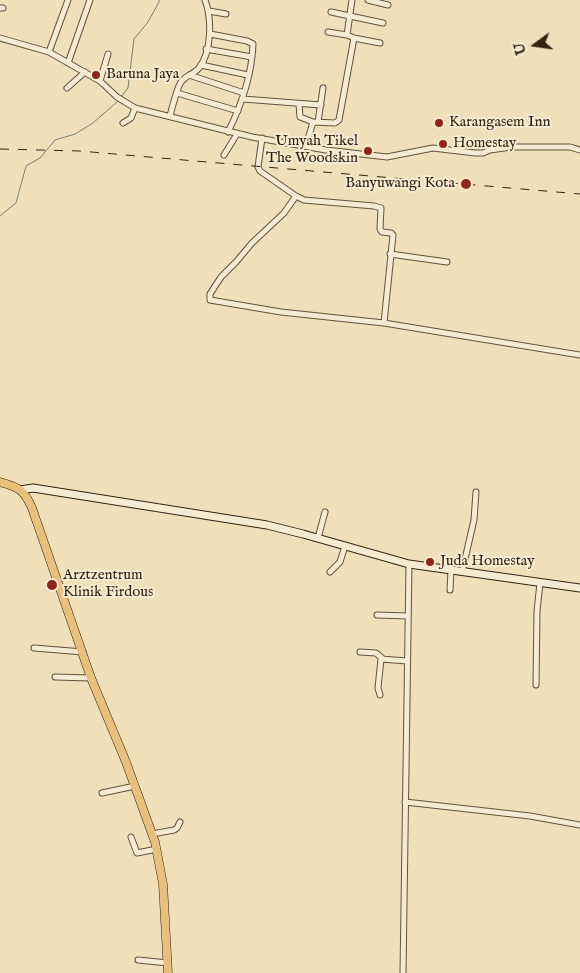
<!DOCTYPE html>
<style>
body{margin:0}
#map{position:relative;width:580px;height:973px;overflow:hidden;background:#efe0b9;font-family:"IM FELL English",serif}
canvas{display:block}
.north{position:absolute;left:510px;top:20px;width:50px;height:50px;-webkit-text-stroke:4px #f5ebd2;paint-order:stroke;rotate:256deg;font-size:14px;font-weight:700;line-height:20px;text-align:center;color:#342312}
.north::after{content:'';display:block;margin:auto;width:18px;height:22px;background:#342312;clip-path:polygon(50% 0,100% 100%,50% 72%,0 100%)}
</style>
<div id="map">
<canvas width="580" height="973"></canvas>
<div class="north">U</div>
</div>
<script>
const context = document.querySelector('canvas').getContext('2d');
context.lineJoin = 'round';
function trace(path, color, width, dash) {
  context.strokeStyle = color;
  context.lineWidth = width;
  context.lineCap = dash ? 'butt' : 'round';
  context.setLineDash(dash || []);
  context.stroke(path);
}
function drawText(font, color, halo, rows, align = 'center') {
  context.font = font + ' "IM FELL English",serif';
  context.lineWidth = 4;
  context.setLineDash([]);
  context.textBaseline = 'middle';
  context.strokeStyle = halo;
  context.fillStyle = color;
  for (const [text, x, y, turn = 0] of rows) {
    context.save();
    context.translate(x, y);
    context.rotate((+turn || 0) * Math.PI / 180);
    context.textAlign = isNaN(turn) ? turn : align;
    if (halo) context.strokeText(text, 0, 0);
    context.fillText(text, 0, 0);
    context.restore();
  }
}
const stream = new Path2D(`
 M121,97L128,88L134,39L148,22L159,2V0
 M0,216L16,203L26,166L40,158L55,140L75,134L93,123L118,101`);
const street = new Path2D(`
 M352,0L347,35L354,38L380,43
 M368,0L388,5
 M0,8H3
 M209,11L226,14
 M331,12L383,23
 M328,32L347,35
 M210,34L247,41L253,44C252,75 242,104 228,132
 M0,38L49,52L100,81L117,97L135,108L252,137L326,150L387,157L433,148L475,153H483L490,150L511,147H570L580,150
 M206,49L252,57
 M49,52L68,0
 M68,63L90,0
 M201,65L248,75
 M189,75L244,93
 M100,81L108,54
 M67,88L85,72
 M177,93L238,111
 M243,99L321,105
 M299,104L300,117L313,122
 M170,116C172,108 177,88 181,82C185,76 194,74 199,68C212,51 212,19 205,0
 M318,122L323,88
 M123,123L131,118L135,108
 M262,138L258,167L260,171L296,196L304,200L374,206L381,208L380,229L382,232L391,233L393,235L384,323
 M306,146L313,122L335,123L339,120L354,38
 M224,155L237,134
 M296,196L284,213L252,243L236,262L221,277L210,294V300L281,312L384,323L580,355
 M390,254L447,262
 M318,538L325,512
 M330,572L340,562L345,546
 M462,572L474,520L476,492
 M450,590L451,570
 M377,615L408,616
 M34,648L83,652
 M360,652L376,653L382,658
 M55,677L91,678
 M536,685L537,611L540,583
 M380,695L378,688L381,659L407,661
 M102,793L135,786
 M405,802L530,816L580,825
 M152,834L174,830L177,828L180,822
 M131,837L137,853L157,849
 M138,960L168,963
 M403,973L409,564`);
const secondary = new Path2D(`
 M20,490L33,488L267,525L303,534L409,564L580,588`);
const primary = new Path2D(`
 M0,482C19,487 24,490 32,508L91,678L126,762L155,842L163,884L168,973`);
const rail = new Path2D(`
 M0,149L80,151L137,156L580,194`);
const markers = [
 [96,75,5,"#8f2418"],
 [439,123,5,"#8f2418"],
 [443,144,5,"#8f2418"],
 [368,151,5,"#8f2418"],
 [466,184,6,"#8f2418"],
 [430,562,5,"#8f2418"],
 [52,585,6,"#8f2418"]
];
const poiNames = [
 ["Baruna Jaya",106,75],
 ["Karangasem Inn",449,123],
 ["Umyah Tikel",358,142,"right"],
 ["The Woodskin",358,159,"right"],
 ["Homestay",453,144],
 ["Banyuwangi Kota",455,184,"right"],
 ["Juda Homestay",440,562],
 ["Arztzentrum",63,576],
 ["Klinik Firdous",63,593]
];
trace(stream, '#737e76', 1);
trace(street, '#63523c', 7);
trace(secondary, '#342312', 9);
trace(primary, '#342312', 9);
trace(street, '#f5ebd2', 5);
trace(secondary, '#f5ebd2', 7);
trace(primary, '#e8c07c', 8);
trace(rail, '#342312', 1, [9, 9]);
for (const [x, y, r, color] of markers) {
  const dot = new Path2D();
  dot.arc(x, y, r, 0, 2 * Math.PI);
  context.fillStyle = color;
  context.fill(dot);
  trace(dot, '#f5ebd2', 2);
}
drawText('15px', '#342312', '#f5ebd2', poiNames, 'left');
</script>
